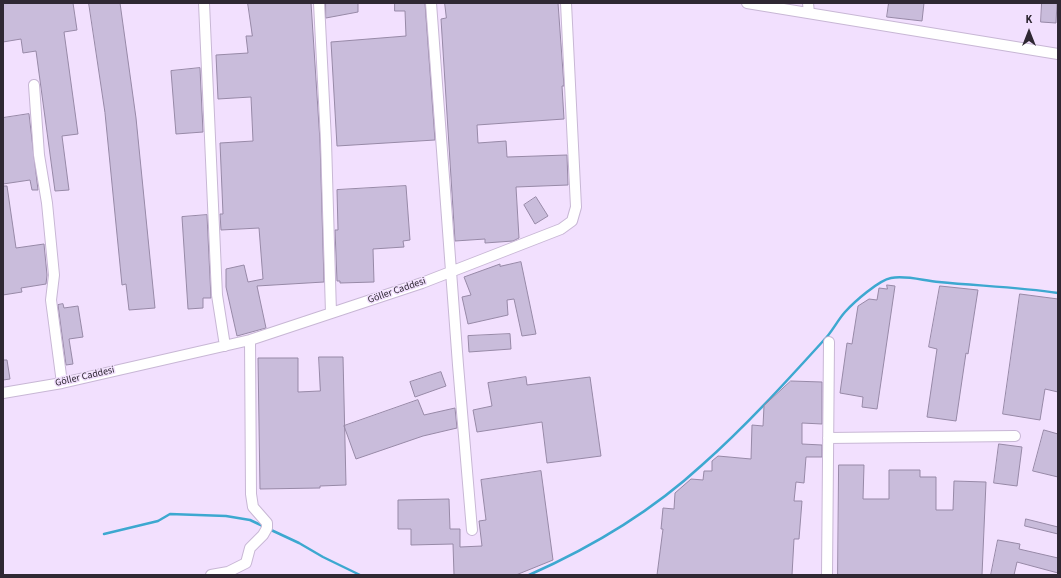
<!DOCTYPE html>
<meta charset="utf-8">
<style>
body{margin:0}
#map{position:relative;width:1061px;height:578px;overflow:hidden;background:#f2e0fe;font-family:"Source Sans 3",sans-serif}
canvas{display:block}
.frame{position:absolute;inset:0;border:4px solid #2f2833;pointer-events:none}
.north{position:absolute;left:1009px;top:12px;width:40px;height:40px;-webkit-text-stroke:3px #f2e0fe;paint-order:stroke;rotate:0deg;font-size:11px;font-weight:700;line-height:16px;text-align:center;color:#2f2833}
.north::after{content:'';display:block;margin:auto;width:14px;height:18px;background:#2f2833;clip-path:polygon(50% 0,100% 100%,50% 72%,0 100%)}
</style>
<div id="map">
<canvas width="1061" height="578"></canvas>
<div class="frame"></div>
<div class="north">K</div>
</div>
<script>
const context = document.querySelector('canvas').getContext('2d');
context.lineJoin = 'round';
function trace(path, color, width, dash) {
  context.strokeStyle = color;
  context.lineWidth = width;
  context.lineCap = dash ? 'butt' : 'round';
  context.setLineDash(dash || []);
  context.stroke(path);
}
function fillPath(path, color) {
  context.fillStyle = color;
  context.fill(path, 'evenodd');
}
function drawText(font, color, halo, rows, align = 'center') {
  context.font = font + ' "Source Sans 3",sans-serif';
  context.lineWidth = 3;
  context.setLineDash([]);
  context.textBaseline = 'middle';
  context.strokeStyle = halo;
  context.fillStyle = color;
  for (const [text, x, y, turn = 0] of rows) {
    context.save();
    context.translate(x, y);
    context.rotate((+turn || 0) * Math.PI / 180);
    context.textAlign = isNaN(turn) ? turn : align;
    if (halo) context.strokeText(text, 0, 0);
    context.fillText(text, 0, 0);
    context.restore();
  }
}
const stream = new Path2D(`
 M269,529L299,543L323,557L360,575
 M104,534L158,521L170,514L226,516L250,520L265,527
 M529,575C590,548 652,511 702,465C745,427 785,383 824,340C832,332 837,321 845,312C854,302 879,280 891,278C907,275 924,281 939,282C979,286 1019,287 1058,293`);
const building = new Path2D(`
 M3,3H73L77,30L64,32L78,134L62,136L69,190L55,191L36,51L23,53L21,39L3,42Z
 M89,3H120L136,118L155,308L129,310L126,284L122,285L105,113Z
 M248,3H311L320,141L324,282L257,286L266,328L237,336L226,287V269L244,265L248,282L263,279L259,228L221,230L220,214H223L220,143L253,141L251,97L218,99L216,55L248,53L246,36H252Z
 M326,3H358V12L326,18Z
 M395,3H425L435,140L337,146L331,42L406,36L405,11H395Z
 M445,3H558L564,86H562L564,119L477,125L478,143L506,141L507,157L567,155L568,185L516,187L519,238L513,241L485,243V239L455,241L441,19L446,18Z
 M889,3H924L922,21L887,17Z
 M1042,3H1057L1056,23L1041,22Z
 M200,68L203,132L176,134L171,71Z
 M29,114L38,190H32L30,180L3,184V118Z
 M3,186H7L16,248L44,244L47,275L46,284L21,288L22,292L3,295Z
 M406,186L410,240L403,241L404,247L373,249L374,282L340,283V281H337L335,230H338L337,190Z
 M536,197L548,216L535,224L524,205Z
 M207,215L211,298H203V308L188,309L182,217Z
 M521,262L536,334L522,336L514,299L507,300L508,315L468,324L462,297L471,295L464,277L500,264V266Z
 M887,285L895,286L877,409L862,407L863,397L840,393L847,343L852,344L858,306L869,299L877,300L879,288L887,289Z
 M940,286L978,290L968,354L966,353L956,421L927,417L937,349L929,347Z
 M1020,294L1058,299V392L1045,389L1040,420L1003,414Z
 M63,304L64,308L78,306L83,337L69,339L73,364L66,365L58,305Z
 M510,334L511,349L469,352L468,336Z
 M319,357H343L346,485L320,486V488L260,489L258,358H298V392L320,391Z
 M3,360H7L10,379L3,380Z
 M441,372L446,386L415,397L410,382Z
 M526,377L527,385L590,377L601,456L547,463L542,422L477,432L473,410L492,406L488,383Z
 M791,381L822,382V424L802,423V444L822,445V457H806L804,483L796,482L794,501H802L799,539H794L792,575H657L663,529H661L663,508L674,509L675,493L691,479L703,480L704,471H712V461L718,456L751,459L752,425L763,426L764,406Z
 M418,400L424,415L455,408L457,428L423,436L356,459L344,426Z
 M1044,430L1058,434V477L1033,471Z
 M999,444L1022,447L1017,486L994,483Z
 M839,465H864L863,499H889V470H920V477H936V510H953L954,481L986,482L982,575H838Z
 M541,471L553,560L516,575H454L453,544L411,545V529H398V500L449,499L450,529H460V547L482,546L479,521L486,520L481,480Z
 M1026,519L1058,527V534L1025,526Z
 M998,540L1020,544L1019,549L1058,558V573L1017,562L1014,575H991Z`);
const street = new Path2D(`
 M204,3L217,295L225,346
 M319,3L326,141L331,313
 M431,3L458,365L472,530
 M747,3L1058,54
 M808,3L809,13
 M34,85L39,155L47,203L54,275L51,300L62,383
 M3,393L62,383L250,340L422,283L561,229L572,221L576,207L566,3
 M828,438L1015,436
 M211,575L228,572L246,563L250,548L263,535L267,528V523L253,507L251,494L250,340
 M827,575L829,342`);
const streetNames = [
 ["Göller Caddesi",397,291,-19],
 ["Göller Caddesi",85,377,-13]
];
trace(stream, '#3da8d0', 2.5);
fillPath(building, '#c9bcdb');
trace(building, '#9789a7', 1);
trace(street, '#c8b7d5', 12);
trace(street, '#fff', 10);
drawText('10px', '#2f2833', '#f2e0fe', streetNames);
</script>
